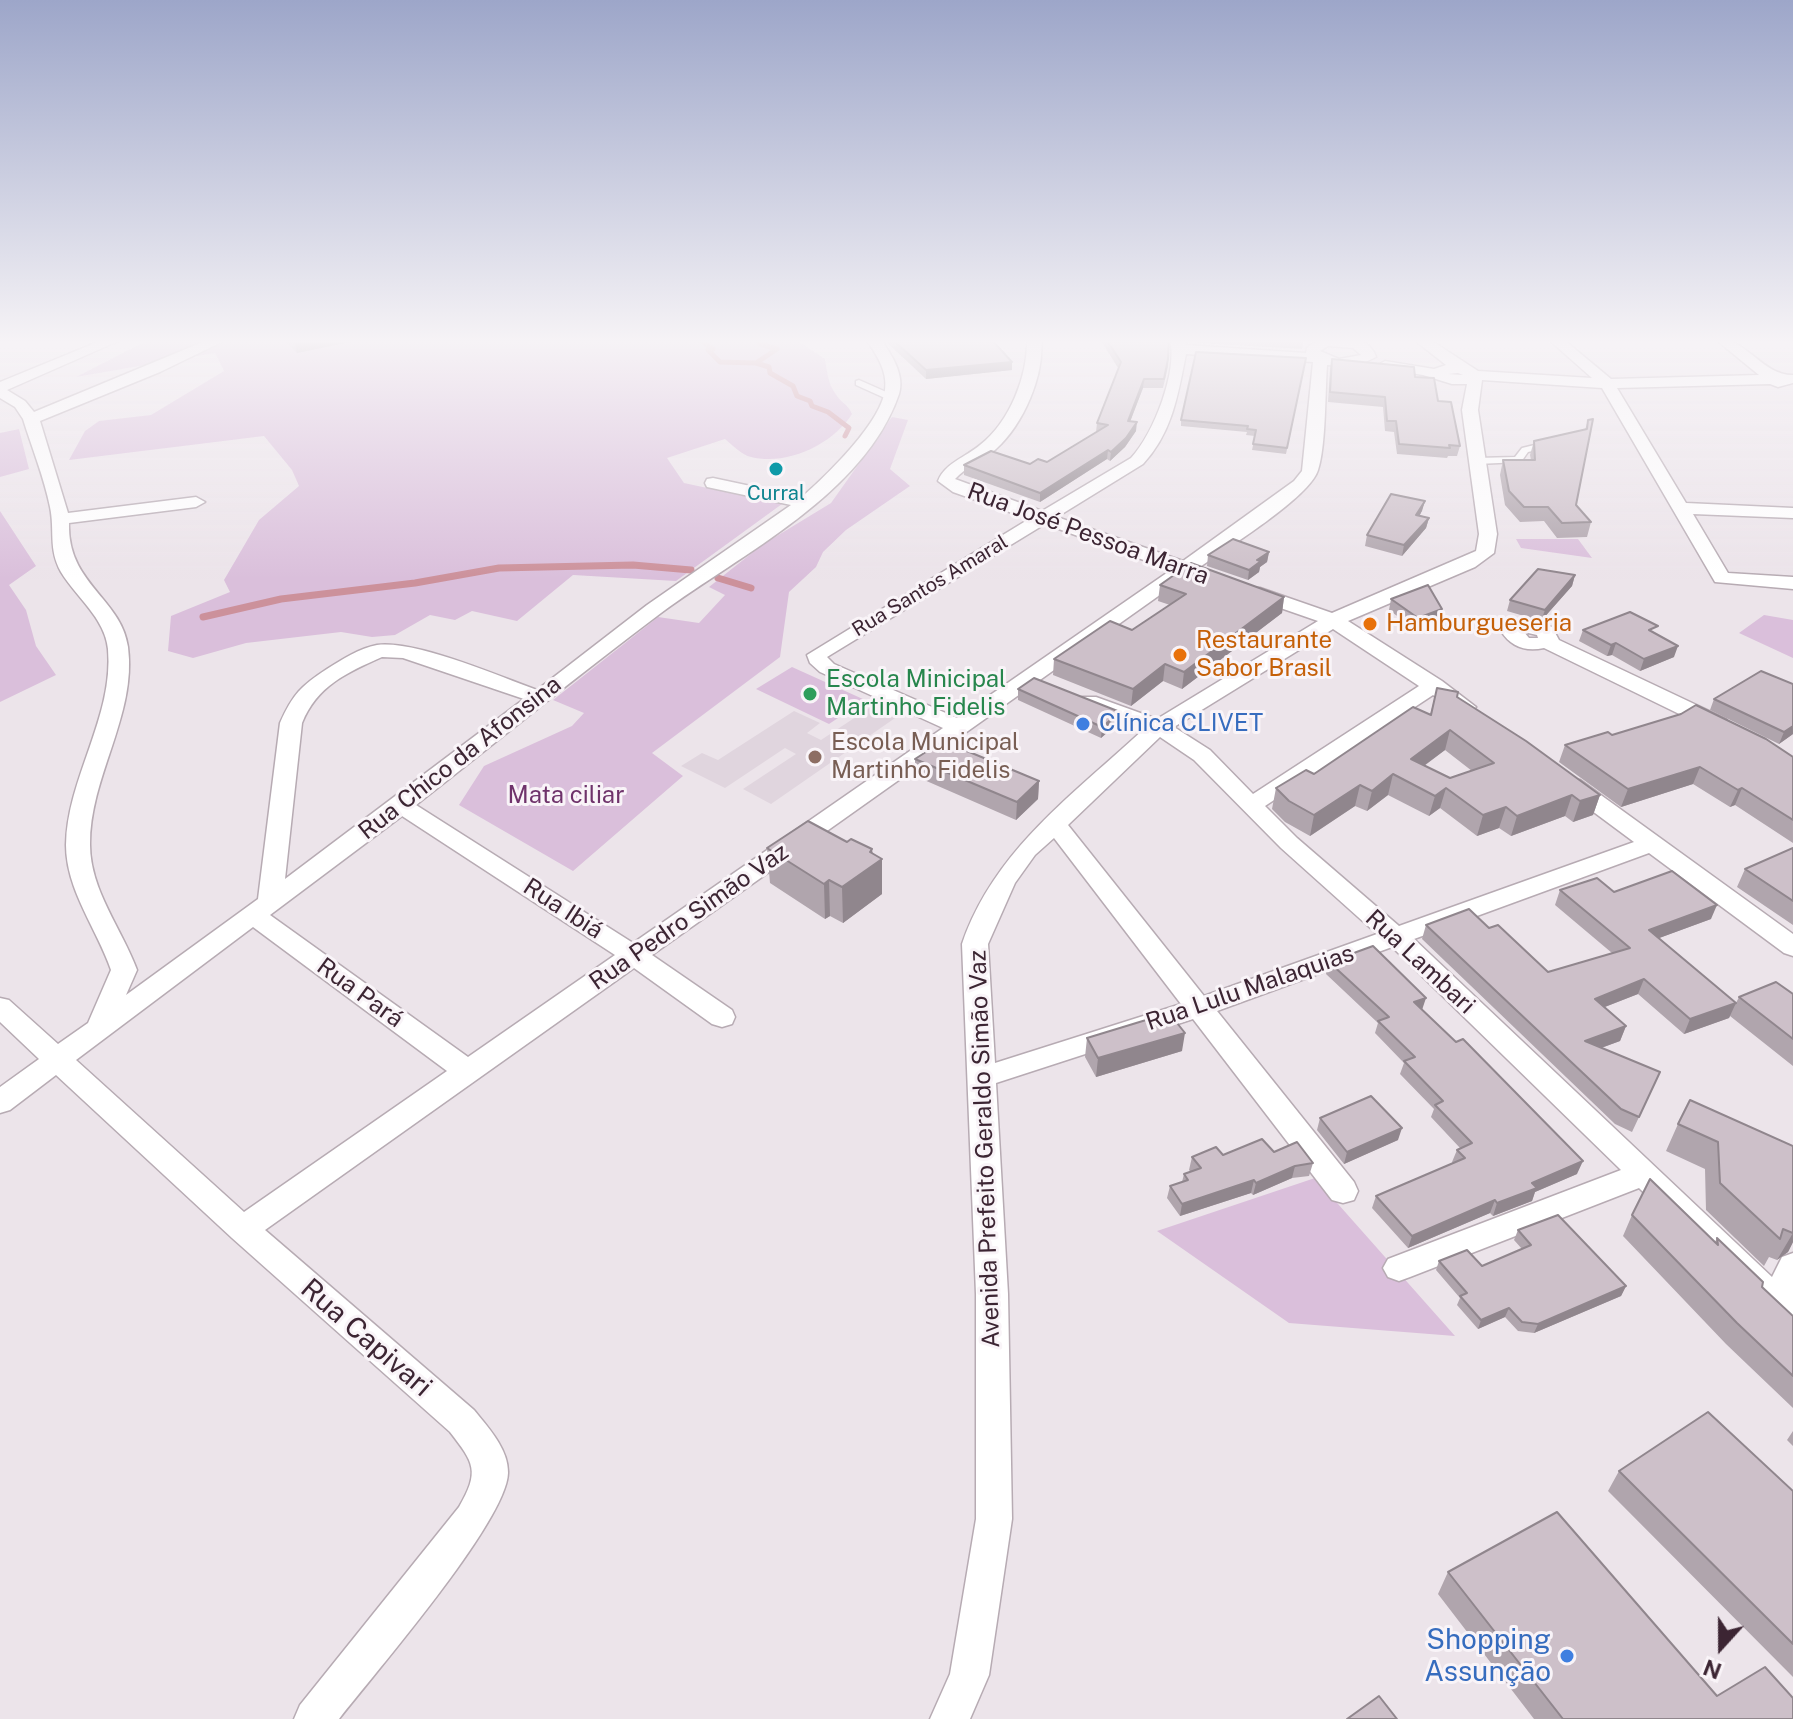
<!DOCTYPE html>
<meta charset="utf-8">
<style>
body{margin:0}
#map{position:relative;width:1793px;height:1719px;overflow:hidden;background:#ece4ea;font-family:"Public Sans",sans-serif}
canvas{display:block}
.north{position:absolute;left:1681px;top:1607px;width:80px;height:80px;-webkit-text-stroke:6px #f9f4f8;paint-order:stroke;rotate:201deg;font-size:22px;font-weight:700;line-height:32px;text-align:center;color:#3c2533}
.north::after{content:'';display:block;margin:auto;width:28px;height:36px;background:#3c2533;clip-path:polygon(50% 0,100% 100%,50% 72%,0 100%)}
</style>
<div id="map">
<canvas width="1793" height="1719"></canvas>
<div class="north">N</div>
</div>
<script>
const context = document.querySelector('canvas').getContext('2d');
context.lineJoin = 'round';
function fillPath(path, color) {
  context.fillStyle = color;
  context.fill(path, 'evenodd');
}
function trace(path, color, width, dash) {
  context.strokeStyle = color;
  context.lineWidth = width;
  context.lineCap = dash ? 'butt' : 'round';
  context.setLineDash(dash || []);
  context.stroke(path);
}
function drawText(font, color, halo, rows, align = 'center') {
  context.font = font + ' "Public Sans",sans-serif';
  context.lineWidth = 6;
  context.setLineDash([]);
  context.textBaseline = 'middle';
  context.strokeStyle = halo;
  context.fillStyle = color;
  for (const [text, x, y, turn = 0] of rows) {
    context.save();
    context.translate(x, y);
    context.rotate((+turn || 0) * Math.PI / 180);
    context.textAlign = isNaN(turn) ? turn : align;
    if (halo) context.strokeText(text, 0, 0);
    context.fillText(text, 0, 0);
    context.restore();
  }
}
const built = new Path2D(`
 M874,705L898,716L771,804L743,789L796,754L785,748L725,788L681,766L702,753L718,760L794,711L820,723L807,733L821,740Z`);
const green = new Path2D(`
 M150,339H795L825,359C827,371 828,383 835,393C840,402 848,404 852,414C833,444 788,466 751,457C742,455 732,445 725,439L667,458L684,483L782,504L676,581L573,575L517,621L472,611L455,620L430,615L395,635L372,637L341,632L246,643L193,658L168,651L171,616L230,592L224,580L259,520L299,486L292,470L264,436L69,460L85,431L99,421L151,415L224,371L215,353L76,377Z
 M892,417L908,420L890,469L910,486L846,530L823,552L816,567L789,592L780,657L652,753L683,776L573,871L459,805L484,766L572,726L584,713L553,700L658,617L699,623L725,595L709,587L762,545L831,503Z
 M19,429L29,469L0,477V433Z
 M0,511L36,566L9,585L26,610L36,646L56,675L0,702Z
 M1516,539H1578L1592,558L1521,548Z
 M1764,615L1793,620V658L1739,633Z
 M792,667L865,700L829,724L756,689Z
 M1315,1178L1455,1336L1289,1323L1157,1231Z`);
const streamFar1 = new Path2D(`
 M698,339L713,349L708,350L720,362L756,363L769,367L770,373L793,386L797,396L810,401L812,406L828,412L849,428L845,436
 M756,363L777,349L760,344L757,339`);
const stream = new Path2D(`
 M718,578L751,588
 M203,617L281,599L415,583L499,568L633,565L691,570`);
const lane = new Path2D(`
 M859,380L893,395L894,397L887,399L856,385V381Z
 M1551,441L1554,442V446L1528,452L1521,462L1477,464L1472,461L1477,458L1515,457L1522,448Z`);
const street = new Path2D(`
 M105,339H123L7,390L25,401L34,412L210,339H228L160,372L40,421L68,513L196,497L205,502L196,507L69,523C67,584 121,598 128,647C137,715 89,778 90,845C90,890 122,929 137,970L126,995L258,899L280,723C293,694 301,686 327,669C341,660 360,648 377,645C416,640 498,676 537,690L647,605L791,505L707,487L705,483L707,479L713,478L802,497C826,476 881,423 885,390C888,370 875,353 866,339H880C891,353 905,375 899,394C865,494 741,554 661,613C578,675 498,741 416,805L633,943L943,728L820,672L810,663L807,655L1029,519L953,492L938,481C945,463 966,457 980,445C1010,422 1028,375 1027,339H1041C1045,375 1023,425 996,449C983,460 966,467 955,479L1042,511L1131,458C1154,433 1178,371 1170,339H1184L1186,345L1306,353L1307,348C1323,332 1369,332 1376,357L1355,367L1327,365C1325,392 1326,446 1318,470C1310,497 1226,549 1200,567L1205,572L1203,576L1188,575L652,955L732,1010L735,1017L732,1024L722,1027L712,1024L634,968L265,1230L474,1410C488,1427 509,1450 508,1473C507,1521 374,1674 339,1719H294L300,1705L459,1507C480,1471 474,1463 450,1432L232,1238L56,1075L10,1110L0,1113V1087L39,1059L0,1022V998L9,1000L58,1044L88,1023L111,970C97,929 66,890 66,845C67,778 114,717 108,649C105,618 76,597 61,572C48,549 55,530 50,507C44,477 32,448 23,419L15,407L0,398V382ZM1328,346L1353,348L1361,355L1339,359L1320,351ZM1186,354L1313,362L1302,471L1294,481L1183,561L1057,517L1143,464C1172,433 1178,395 1186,354ZM1045,524L1171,570L957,718L834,664L827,657ZM382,657L403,658L524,699L285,879L302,723C317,686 346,673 382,657ZM402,816L615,955L468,1057L270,915ZM253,927L447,1071L244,1212L76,1060Z
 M1413,339H1429L1478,371L1592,378L1548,339H1563L1611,379L1759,375L1715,339C1747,337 1761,375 1793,375V383L1778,387L1770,384L1617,388L1686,503L1793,508V518L1693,514L1728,573L1793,577V589L1715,582L1602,388L1482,380L1478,410L1497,534L1494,553L1475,567L1348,621L1442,681L1476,707L1472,711H1458L1433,695L1265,806L1297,838L1399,926L1634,842L1564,790L1561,785L1564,780H1580L1793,934V956L1784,953L1649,853L1414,939L1772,1277L1782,1257L1793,1253V1331L1781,1327L1639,1188L1410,1277L1399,1281L1388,1277L1383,1268L1388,1259L1621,1170L1392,947L1217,1011L1354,1182L1358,1191L1354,1200L1343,1203L1332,1200L1193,1019L996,1083L1008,1294L1012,1519L989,1675L970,1719H930L950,1674L976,1519V1294L962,944C994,850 1074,794 1144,729L1082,705L1079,701L1082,697H1096L1157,719L1318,621L1246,596L1244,592L1246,588H1260L1332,613L1476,551L1479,534L1462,410L1467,384H1452L1423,375L1380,368L1378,365L1385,361L1434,369L1446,365ZM1458,373L1463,375L1448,374ZM1333,629L1419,686L1253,794L1210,750L1174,727ZM1160,737L1194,760L1281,848L1377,934L1204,996L1068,825ZM1054,838L1181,1004L995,1063L988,944L1015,883L1035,855Z
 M1521,619L1552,627L1559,640L1726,719L1729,724L1718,730L1710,729L1544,648C1526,652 1511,647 1501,631ZM1524,632L1537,635L1538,638H1529Z`);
const wall = new Path2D(`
 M283,339H364L297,353Z
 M883,339H991L1012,370L926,379Z
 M1100,339H1169L1168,367L1163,388H1143L1130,421L1136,431L1125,447L1110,461L1107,459L1040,502L964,475V465L1030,464L1047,462L1096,432L1097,423L1118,368Z
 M1199,339H1302L1304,340L1302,349L1198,343Z
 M1306,358L1286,454L1252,450L1255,436L1246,435L1247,432L1181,426V420Z
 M1332,359L1415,377L1438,401L1460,446L1457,456H1448L1447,458L1397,454L1394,432L1385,431L1383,407L1328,402L1330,368Z
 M1588,420L1576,505L1591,522L1587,537L1557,538L1544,521L1520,522L1505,505L1500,475L1503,460H1531L1530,455L1534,441L1585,430Z
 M1425,501L1420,515L1429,518L1426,528L1402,556L1365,546L1367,535Z
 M1269,552L1267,562L1260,567L1259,572L1248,580L1207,566L1208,555Z
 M1575,575L1572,586L1541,621L1507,611L1510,600Z
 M1160,585L1284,597L1282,613L1182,689L1163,681L1131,706L1053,675L1054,659L1132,630L1170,605L1158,601Z
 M1391,599L1439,620L1415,629L1389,610Z
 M1583,630L1655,634L1674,657L1640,671L1612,655L1607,656L1579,641Z
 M1793,684V734L1779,744L1710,710L1714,699Z
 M1437,688L1457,697L1600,795L1593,815L1573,822L1565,816L1511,836L1499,828L1477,836L1440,808L1429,816L1388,795L1367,811L1355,806L1310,836L1285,822L1272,809L1276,788L1314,774L1430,715ZM1445,750L1472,771L1450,778L1424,766Z
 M1018,689L1119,722L1101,738L1018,700Z
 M1612,735L1793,757V843L1735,805L1730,807L1693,784L1621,807L1559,762L1565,745Z
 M915,759L1039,781L1038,799L1016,820L915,776Z
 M847,842L872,849L882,894L843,923L830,916L825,919L770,883L767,848Z
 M1793,848V925L1737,887L1745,869Z
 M1560,890L1614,892L1711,919L1659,938L1736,1003L1739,997L1793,994V1066L1730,1016L1729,1018L1684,1034L1638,994L1605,1007L1626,1026L1620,1041L1601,1048L1660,1072L1632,1132L1615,1124L1422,939L1426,925L1489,928L1548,972L1612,953L1555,905Z
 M1329,962L1422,1009L1577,1174L1535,1192L1532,1201L1493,1216L1490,1213L1408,1248L1372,1208L1376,1196L1453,1163L1452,1162L1457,1150L1460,1148L1431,1117L1434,1109L1400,1074L1404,1063L1375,1033L1378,1023L1326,974Z
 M1087,1038L1182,1051L1096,1077L1085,1057Z
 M1320,1118L1398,1140L1344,1164L1317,1130Z
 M1678,1124L1793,1146V1242L1788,1252L1777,1260L1769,1257L1764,1266L1706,1210L1705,1169L1666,1151Z
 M1274,1152L1313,1163L1309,1176L1292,1178L1253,1195L1251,1193L1180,1216L1167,1198L1170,1186L1182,1182L1184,1174L1191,1172L1189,1170L1192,1157Z
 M1632,1215L1715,1242L1717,1238L1762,1287L1793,1316V1408L1726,1344L1623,1236Z
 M1518,1230L1626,1286L1621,1296L1534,1333L1518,1331L1505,1317L1478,1329L1457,1305L1460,1298L1436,1270L1439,1261L1482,1266L1522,1249L1514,1240Z
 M1793,1431V1446L1787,1440Z
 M1619,1471L1793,1491V1677L1608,1491Z
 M1448,1572L1717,1696L1793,1719H1534L1438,1594Z`);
const shadedWall = new Path2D(`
 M294,339H364L297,353Z
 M1012,362V370L926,379V370Z
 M1144,379L1143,388L1127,430L1128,421Z
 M1137,422L1136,431L1125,447L1110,461L1111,452Z
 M1108,450L1107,459L1040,502V493Z
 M1425,501L1422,511L1414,525L1416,515Z
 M1429,518L1426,528L1402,556L1404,545Z
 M1269,552L1267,562L1260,567L1259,572L1248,580L1249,570L1257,560Z
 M1575,575L1572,586L1541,621L1545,610Z
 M1284,597L1282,613L1182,689L1184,672Z
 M1442,609L1439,620L1415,629L1418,618Z
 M1616,643L1612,655L1607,656L1611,645Z
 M1678,646L1674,657L1640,671L1644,659Z
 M1165,664L1163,681L1131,706L1133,689Z
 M1120,712L1119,722L1101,738L1102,727Z
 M1793,726V734L1779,744L1784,732Z
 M1450,730L1445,750L1406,779L1411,759Z
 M1700,767L1693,784L1621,807L1628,789Z
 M1393,774L1388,795L1367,811L1372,791Z
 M1039,781L1038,799L1016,820L1017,802Z
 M1360,785L1355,806L1310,836L1314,815Z
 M1446,788L1440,808L1429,816L1435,796Z
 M1742,788L1735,805L1730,807L1738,790Z
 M1572,795L1565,816L1511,836L1517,816Z
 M1600,795L1593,815L1573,822L1580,801Z
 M1506,807L1499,828L1477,836L1483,815Z
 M872,849V866L882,859V894L843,923L842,887Z
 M829,880L830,916L825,919L824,884Z
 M1717,905L1711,919L1643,944L1649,930Z
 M1644,979L1638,994L1589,1013L1595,999Z
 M1426,998L1422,1010L1414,1002Z
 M1736,1003L1729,1018L1684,1034L1690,1019Z
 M1626,1026L1620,1041L1579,1056L1585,1041Z
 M1185,1033L1182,1051L1096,1077L1098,1058Z
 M1402,1128L1398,1140L1344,1164L1347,1152Z
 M1583,1161L1577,1174L1535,1192L1532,1201L1493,1216L1497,1203L1532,1183Z
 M1295,1166L1292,1178L1253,1195L1256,1183Z
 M1254,1180L1251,1193L1180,1216L1182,1204Z
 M1495,1200L1490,1213L1408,1248L1412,1236Z
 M1793,1229V1242L1788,1252L1777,1260L1793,1233Z
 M1626,1286L1621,1296L1534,1333L1538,1324Z
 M1509,1308L1505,1317L1478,1329L1481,1320Z`);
const building = new Path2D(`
 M892,339H991L1012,362L926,370Z
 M1106,339H1169L1168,359L1164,379H1144L1128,421L1137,422L1126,438L1111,452L1108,450L1040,493L964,465L991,451L1030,464L1038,459L1047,462L1108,425L1097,423L1121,362Z
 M1273,339H1302L1304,340Z
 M1196,352L1306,358L1287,448L1253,444L1256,430L1247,429L1248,426L1181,420Z
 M1332,359L1414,367L1415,377L1434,378L1438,401L1451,402L1460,446L1449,445L1450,448L1399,444L1396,421H1387L1385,397L1330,392Z
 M1593,419L1576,505L1591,522L1562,523L1548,507H1524L1509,491L1503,460H1535L1534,441L1587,429L1588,420Z
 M1391,494L1425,501L1416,515L1429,518L1404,545L1367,535Z
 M1233,539L1269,552L1257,560L1261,561L1249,570L1208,555Z
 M1191,563L1284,597L1184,672L1165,664L1133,689L1054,659L1110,621L1132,630L1186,594L1160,585Z
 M1538,569L1575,575L1545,610L1510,600Z
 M1428,585L1442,609L1418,618L1391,599Z
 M1630,612L1658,626L1649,630L1678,646L1644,659L1616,643L1611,645L1583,630Z
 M1761,671L1793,684V726L1784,732L1714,699Z
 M1034,678L1120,712L1102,727L1018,689Z
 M1437,688L1458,692L1457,697L1526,741L1600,795L1580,801L1572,795L1517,816L1506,807L1483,815L1446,788L1435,796L1393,774L1372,791L1360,785L1314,815L1289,801L1276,788L1306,770L1314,774L1413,707L1431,715ZM1450,730L1494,763L1450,778L1411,759Z
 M1696,705L1766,739L1793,757V820L1742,788L1738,790L1700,767L1628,789L1565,745L1608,732L1612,735L1681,714Z
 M943,741L1039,781L1017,802L915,759Z
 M808,821L847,842L851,839L872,849L870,852L882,859L842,887L829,880L824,884L767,848Z
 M1793,848V901L1745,869Z
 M1672,871L1717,905L1649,930L1736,1003L1690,1019L1644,979L1595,999L1626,1026L1585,1041L1660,1072L1639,1117L1621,1109L1426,925L1469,909L1489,928L1498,925L1548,972L1630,948L1560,890L1597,878L1614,892Z
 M1373,946L1426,998L1414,1002L1456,1042L1463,1039L1583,1161L1532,1183L1537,1188L1497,1203L1495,1200L1412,1236L1376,1196L1465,1158L1457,1150L1472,1143L1435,1105L1443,1101L1404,1061L1415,1057L1378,1021L1389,1017L1329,962Z
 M1776,982L1793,994V1039L1739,997Z
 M1169,1013L1185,1033L1098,1058L1087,1038Z
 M1371,1096L1402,1128L1347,1152L1320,1118Z
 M1690,1100L1793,1146V1233L1783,1229L1780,1239L1720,1183L1718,1142L1678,1124Z
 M1262,1139L1274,1152L1297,1142L1313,1163L1295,1166L1256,1183L1254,1180L1182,1204L1170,1186L1188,1180L1184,1174L1201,1168L1192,1157L1216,1147L1223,1155Z
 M1650,1179L1718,1245L1717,1238L1763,1282L1762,1287L1793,1316V1376L1737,1323L1632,1215Z
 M1558,1215L1626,1286L1538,1324L1522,1322L1509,1308L1481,1320L1460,1296L1467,1293L1439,1261L1467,1250L1482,1266L1531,1245L1518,1230Z
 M1708,1412L1793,1491V1644L1619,1471Z
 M1557,1512L1717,1696L1765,1667L1793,1698V1719H1563L1448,1572Z
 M1379,1696L1397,1719H1347Z`);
const markers = [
 [776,469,8,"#0f9aa8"],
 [1370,624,8,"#e8710a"],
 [1180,655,8,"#e8710a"],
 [810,694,8,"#2e9e5b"],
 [1083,724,8,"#3f7fe0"],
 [815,757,8,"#8d6e63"],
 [1567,1656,8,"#3f7fe0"]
];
const farCulturenames = [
 ["Curral",776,494]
];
const farStreetnames = [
 ["Rua Santos Amaral",930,586,-31]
];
const streetNames = [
 ["Rua José Pessoa Marra",1088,534,20],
 ["Rua Chico da Afonsina",460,758,-38],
 ["Rua Ibiá",563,909,33],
 ["Rua Pedro Simão Vaz",689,917,-35],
 ["Rua Lambari",1420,962,43],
 ["Rua Lulu Malaquias",1250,988,-19],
 ["Rua Pará",360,993,36],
 ["Avenida Prefeito Geraldo Simão Vaz",985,1149,-92]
];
const foodNames = [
 ["Hamburgueseria",1386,624],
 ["Restaurante",1196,641],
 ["Sabor Brasil",1196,669]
];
const leisureNames = [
 ["Escola Minicipal",826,680],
 ["Martinho Fidelis",826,708]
];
const shopNames = [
 ["Clínica CLIVET",1099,724]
];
const educationNames = [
 ["Escola Municipal",831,743],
 ["Martinho Fidelis",831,771]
];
const parkNames = [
 ["Mata ciliar",566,796]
];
const nearStreetnames = [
 ["Rua Capivari",366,1338,41]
];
const nearShopnames = [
 ["Shopping",1551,1640],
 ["Assunção",1551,1672]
];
fillPath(built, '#e0d5de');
fillPath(green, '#dabfdb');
trace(streamFar1, '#cc919b', 5);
trace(stream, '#cc919b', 7);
trace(lane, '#b7abb3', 3);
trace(street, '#b7abb3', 3);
fillPath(lane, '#fff');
fillPath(street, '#fff');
fillPath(wall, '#b0a5ad');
fillPath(shadedWall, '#90868d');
fillPath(building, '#cdc0c9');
trace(building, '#90868d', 2);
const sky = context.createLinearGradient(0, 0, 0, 579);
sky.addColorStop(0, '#9da6c9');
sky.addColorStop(0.59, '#f6f3f6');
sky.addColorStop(1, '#f6f3f600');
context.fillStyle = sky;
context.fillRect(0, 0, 1793, 579);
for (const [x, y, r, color] of markers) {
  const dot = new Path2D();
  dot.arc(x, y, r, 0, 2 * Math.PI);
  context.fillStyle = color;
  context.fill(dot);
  trace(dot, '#f9f4f8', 3);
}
drawText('20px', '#0d838f', '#f9f4f8', farCulturenames);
drawText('20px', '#3c2533', '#f9f4f8', farStreetnames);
drawText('24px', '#3c2533', '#f9f4f8', streetNames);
drawText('24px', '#c56008', '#f9f4f8', foodNames, 'left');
drawText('24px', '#27864d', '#f9f4f8', leisureNames, 'left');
drawText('24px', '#366cbe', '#f9f4f8', shopNames, 'left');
drawText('24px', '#785e54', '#f9f4f8', educationNames, 'left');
drawText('24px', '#6f336b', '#f9f4f8', parkNames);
drawText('28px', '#3c2533', '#f9f4f8', nearStreetnames);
drawText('28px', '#366cbe', '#f9f4f8', nearShopnames, 'right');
</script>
